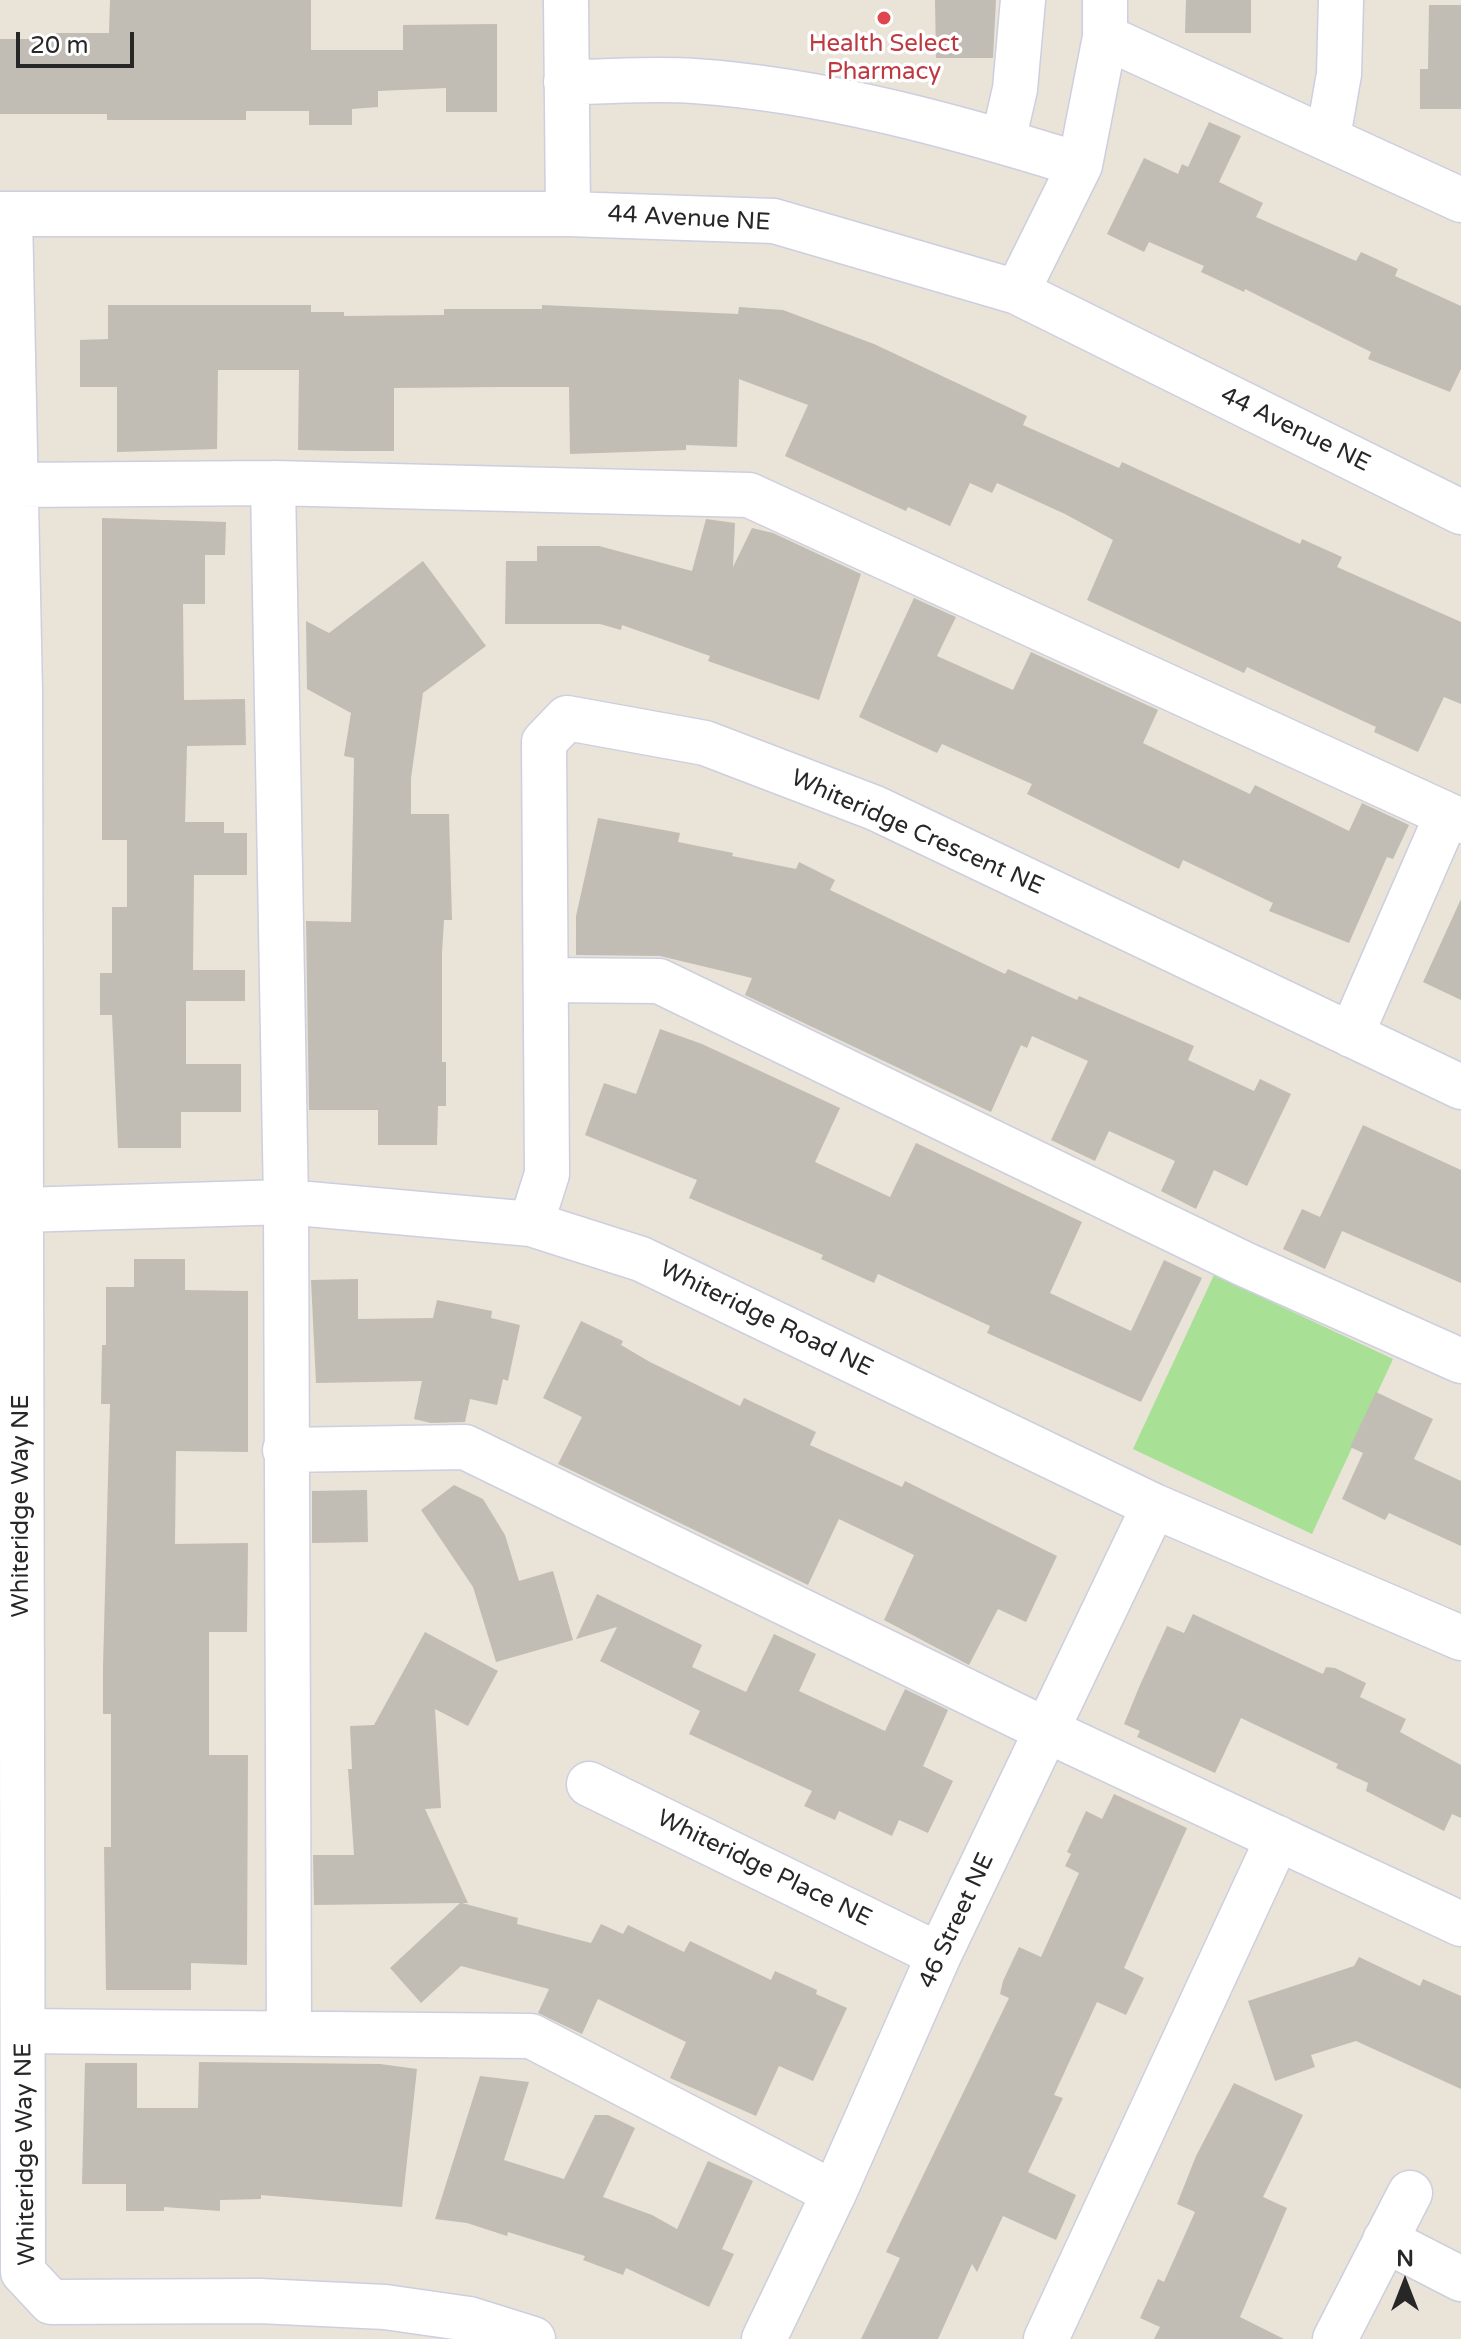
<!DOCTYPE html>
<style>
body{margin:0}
#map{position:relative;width:1461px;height:2339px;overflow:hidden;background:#e9e3d8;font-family:"Varela Round",sans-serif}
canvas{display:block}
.north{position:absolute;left:1365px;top:2243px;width:80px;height:80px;-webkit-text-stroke:6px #fff;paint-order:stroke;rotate:0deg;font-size:22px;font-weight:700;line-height:32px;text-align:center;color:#272727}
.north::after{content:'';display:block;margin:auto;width:28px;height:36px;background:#272727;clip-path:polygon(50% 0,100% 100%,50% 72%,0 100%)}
.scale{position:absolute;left:16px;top:32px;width:118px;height:36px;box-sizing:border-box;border:4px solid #272727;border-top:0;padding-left:10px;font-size:24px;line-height:28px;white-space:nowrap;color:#272727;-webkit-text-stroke:6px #fff;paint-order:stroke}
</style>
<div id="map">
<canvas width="1461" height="2339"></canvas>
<div class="north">N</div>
<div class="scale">20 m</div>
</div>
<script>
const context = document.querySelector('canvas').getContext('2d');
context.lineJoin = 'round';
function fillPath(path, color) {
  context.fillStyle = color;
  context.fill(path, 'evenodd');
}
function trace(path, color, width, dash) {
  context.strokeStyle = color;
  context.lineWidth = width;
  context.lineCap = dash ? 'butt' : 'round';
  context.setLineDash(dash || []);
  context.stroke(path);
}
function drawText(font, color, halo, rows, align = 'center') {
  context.font = font + ' "Varela Round",sans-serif';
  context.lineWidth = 7;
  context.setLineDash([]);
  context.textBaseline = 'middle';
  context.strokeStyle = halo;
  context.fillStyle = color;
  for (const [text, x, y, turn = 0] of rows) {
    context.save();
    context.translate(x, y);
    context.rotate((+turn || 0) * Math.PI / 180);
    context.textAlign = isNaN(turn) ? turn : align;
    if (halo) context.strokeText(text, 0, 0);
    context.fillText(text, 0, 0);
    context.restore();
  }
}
const green = new Path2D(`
 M1214,1275L1393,1359L1312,1534L1133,1449Z`);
const building = new Path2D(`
 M110,0H311V50H403V25L497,24V112H446V88L378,91V107L352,109V125H309V111H246V120H107V114H0V39H56V33H109Z
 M935,0H996L993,58H936Z
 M1186,0H1251V33H1185Z
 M1429,5H1461V109H1420V69H1428Z
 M1209,122L1241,136L1219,182L1263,203L1256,217L1356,261L1361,252L1398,269L1395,276L1461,306V369L1450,392L1368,359L1371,352L1245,289L1244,292L1201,272L1204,266L1149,242L1144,252L1107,234L1144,158L1178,174L1182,164L1188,167Z
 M108,305H311V312H344V316L444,315V309H542V305L738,314L739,307L783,310L874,344L1027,416L1023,425L1119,468L1122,462L1300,544L1302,539L1342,557L1337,567L1461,622V704L1444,697L1418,752L1374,732L1376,727L1247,667L1244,673L1087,600L1113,540L1065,514L997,483L992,493L970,483L950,526L908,507L906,511L785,456L808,405L739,379L737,447L686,445V450L570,454L569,387H499L394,388V451H348L298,450L299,370H218L217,449L117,452V387H80V340L108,339Z
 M102,518L226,522L225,555H205V604H183L184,700L245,699L246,745L187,746L185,822H224V833H247V875H194L193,970H245V1001H186V1064H241V1112H181V1148H118L112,1015H100V973H112V907H127V840H102Z
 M706,519L735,523L733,567L752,528L773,533L861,574L819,700L708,661L710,656L622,625L621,630L600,624H505L506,561H537V546H599L692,571Z
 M423,561L486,646L423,693L411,778V814H449L452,920H444L442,953V1062H446V1106H438L437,1145H378V1110H309L306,921L351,922L354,758L344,756L351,713L307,689L306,621L329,633Z
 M914,598L956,617L937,656L1013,690L1031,652L1158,710L1143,743L1250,794L1255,785L1349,831L1362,803L1409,825L1393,859L1387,857L1349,943L1269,911L1273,903L1183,860L1179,869L1142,851L1027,794L1032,784L942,744L937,753L859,717Z
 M598,818L680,833L678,842L733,853L732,856L796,869L799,862L835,880L830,890L1005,974L1008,969L1077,1000L1079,996L1194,1046L1188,1060L1254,1091L1260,1079L1291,1094L1247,1186L1214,1170L1196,1209L1161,1191L1175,1161L1109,1131L1095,1161L1051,1140L1088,1061L1032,1036L1027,1048L1021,1045L991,1112L745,995L752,978L660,956L576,955V916Z
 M1461,899V1000L1423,982Z
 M660,1029L702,1044L840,1108L815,1162L890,1197L916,1143L1082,1222L1050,1293L1131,1331L1164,1260L1202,1278L1141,1402L987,1333L990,1326L878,1274L874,1283L821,1259L823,1255L689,1198L697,1180L585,1135L604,1083L636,1094Z
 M1363,1125L1461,1170V1283L1342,1231L1325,1269L1283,1249L1302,1209L1320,1217Z
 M134,1259H185V1290L248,1291V1452L176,1451L175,1544L248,1543L247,1632H209V1755H248L247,1965L191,1963V1990H106L104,1847H111V1714H103V1667L110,1404H101L102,1345H106V1287H134Z
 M358,1279V1319L433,1318L437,1300L492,1311L491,1318L520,1325L508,1381L503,1379L497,1405L470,1399L465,1422L431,1423L414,1419L422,1381L316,1383L311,1280Z
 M581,1321L623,1341L621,1345L650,1362L740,1406L744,1398L816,1432L810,1445L902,1487L905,1481L1057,1556L1026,1622L998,1609L969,1665L884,1620L914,1555L839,1519L808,1585L558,1464L582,1417L543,1398Z
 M1376,1392L1433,1419L1414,1459L1461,1481V1546L1389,1513L1385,1520L1342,1499L1363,1453L1350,1447Z
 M454,1485L483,1499L505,1535L519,1581L553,1571L573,1640L496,1662L473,1587L421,1510Z
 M367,1490L368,1542L312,1543V1491Z
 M597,1594L702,1645L692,1667L746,1692L774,1634L816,1654L799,1691L885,1731L905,1689L948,1710L923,1766L953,1781L928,1833L899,1820L892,1836L839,1811L835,1820L804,1806L812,1791L689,1734L700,1711L600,1661L617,1627L576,1639Z
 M1193,1614L1323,1674L1326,1667L1335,1668L1366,1683L1360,1697L1406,1719L1400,1732L1461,1765V1818L1452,1814L1444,1831L1366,1791L1368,1783L1336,1768L1338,1764L1241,1718L1215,1773L1137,1737L1140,1731L1124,1724L1140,1685L1167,1626L1184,1633Z
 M425,1632L498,1671L468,1726L435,1709L441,1808L425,1809L468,1903H462L518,1918L517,1924L591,1943L601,1924L623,1934L628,1925L684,1952L690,1941L771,1980L775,1971L817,1990L816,1994L847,2008L813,2081L779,2066L756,2116L670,2078L686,2042L598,1999L582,2034L538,2013L549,1989L461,1966L421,2003L390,1968L460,1903L314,1905L313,1855H354L348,1769H352L350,1726L374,1725Z
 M1114,1794L1187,1828L1124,1968L1144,1978L1126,2015L1097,2002L1054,2095L1063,2098L1028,2172L1076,2195L1056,2240L1003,2216L977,2272L972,2264L938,2339H861L900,2258L886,2252L1009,1998L1000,1994L1003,1981L1019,1947L1041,1957L1079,1873L1065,1866L1071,1854L1067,1852L1086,1811L1102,1819Z
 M1359,1957L1420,1986L1423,1979L1461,1996V2089L1356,2041L1311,2055L1315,2067L1275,2081L1248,2001L1354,1966Z
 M199,2062L380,2064L417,2069L402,2207L261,2195V2199L220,2200V2211L164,2207V2211H126V2184H82L85,2063H137V2108H198Z
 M480,2076L529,2082L504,2160L564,2179L595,2115H608L635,2128L603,2197L652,2215L677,2229L708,2161L753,2181L722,2249L734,2254L709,2307L626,2268L623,2275L583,2260L585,2256L508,2232L507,2236L467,2223L435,2219Z
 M1234,2083L1303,2115L1263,2197L1287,2208L1240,2317L1284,2339H1154L1160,2327L1140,2318L1158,2279L1164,2282L1195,2212L1177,2204L1196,2156Z`);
const minor = new Path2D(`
 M566,0L568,214
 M1105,37L1461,200
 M566,82C608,82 652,78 694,81C825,90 955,126 1080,165
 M1328,137L1339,74L1341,0
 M1003,141L1015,89L1023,0
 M0,214H568L774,221L1017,292L1461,512
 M10,214L20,691L23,2272L51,2302L260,2301L385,2307L469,2319L533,2339
 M1017,292L1080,165L1105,37V0
 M273,483L286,1202L289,2033
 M16,485L273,483L749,495L1461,821
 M547,980L659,981L1244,1264L1461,1361
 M1351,1035L1447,815
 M21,1210L286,1202L531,1224L641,1259L1154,1506L1461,1638
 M531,1224L547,1174L544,742L567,718L705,743L875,808L1461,1087
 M285,1450L465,1447L1048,1731L1461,1924
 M589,1784L939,1955
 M24,2031L531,2036L834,2193
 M1385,2240L1461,2279
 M764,2339L834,2193L939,1955L1154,1506
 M1046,2339L1278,1838
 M1335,2339L1410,2193`);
const markers = [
 [884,18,8,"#e0444e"]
];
const healthNames = [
 ["Health Select",884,45],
 ["Pharmacy",884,73]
];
const streetNames = [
 ["44 Avenue NE",689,219,3],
 ["44 Avenue NE",1295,430,26],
 ["Whiteridge Crescent NE",917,833,24],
 ["Whiteridge Road NE",766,1319,26],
 ["Whiteridge Way NE",22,1506,-90],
 ["Whiteridge Place NE",764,1869,26],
 ["46 Street NE",957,1921,-65],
 ["Whiteridge Way NE",26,2154,-91]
];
fillPath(green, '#a8e095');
fillPath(building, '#c1bdb5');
trace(minor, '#cdcfe0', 47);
trace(minor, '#fff', 44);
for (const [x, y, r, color] of markers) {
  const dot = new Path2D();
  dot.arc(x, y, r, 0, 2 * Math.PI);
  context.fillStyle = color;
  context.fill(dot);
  trace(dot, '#fff', 3);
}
drawText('24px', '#be3a42', '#fff', healthNames);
drawText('24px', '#272727', '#fff', streetNames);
</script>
